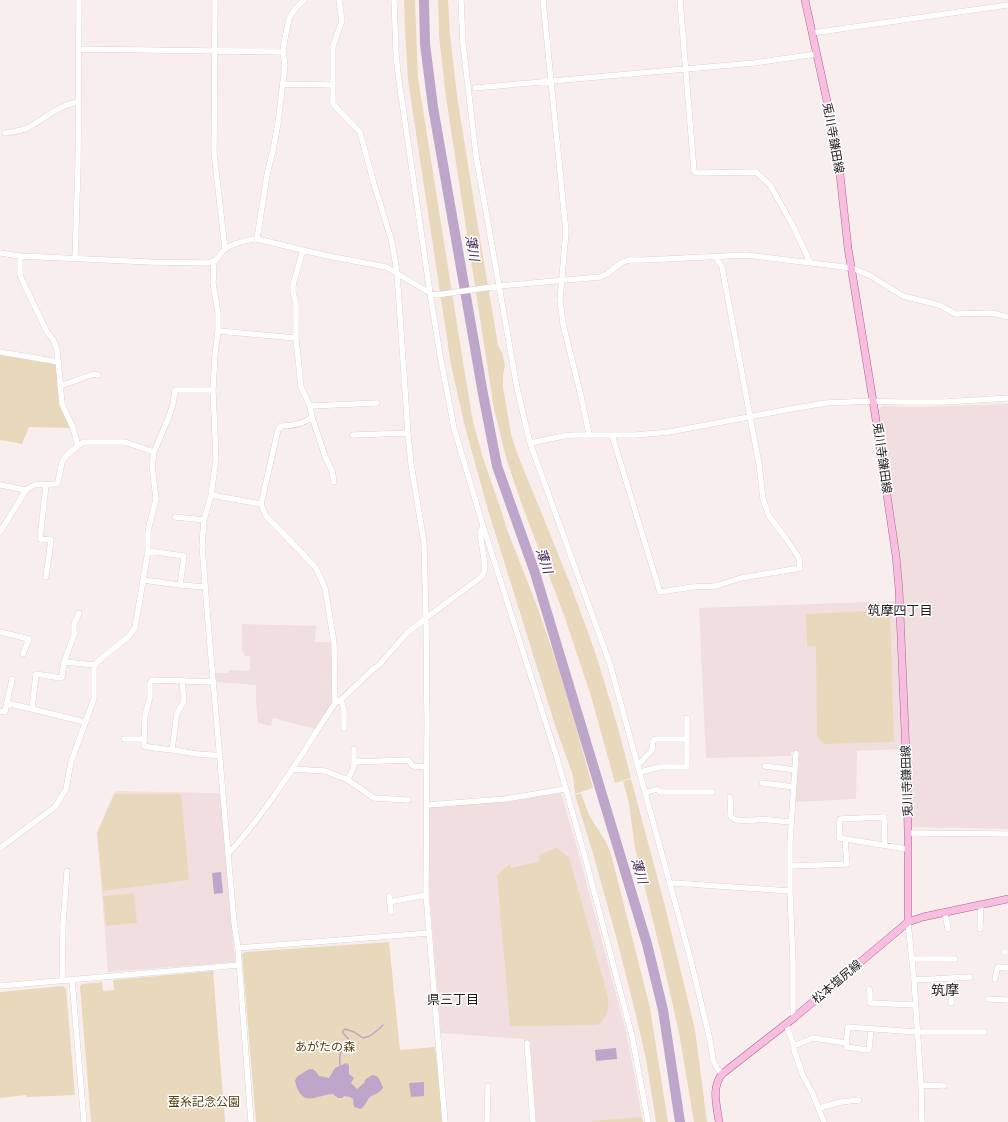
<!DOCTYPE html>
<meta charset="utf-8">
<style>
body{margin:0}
canvas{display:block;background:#f8eeee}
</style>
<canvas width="1008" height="1122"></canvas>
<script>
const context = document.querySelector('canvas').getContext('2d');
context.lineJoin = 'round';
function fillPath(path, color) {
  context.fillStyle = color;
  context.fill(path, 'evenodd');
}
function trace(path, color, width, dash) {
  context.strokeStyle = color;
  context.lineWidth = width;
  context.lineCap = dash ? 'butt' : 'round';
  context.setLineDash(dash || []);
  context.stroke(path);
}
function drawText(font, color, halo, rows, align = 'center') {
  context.font = font + ' "Golos Text","Noto Sans JP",sans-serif';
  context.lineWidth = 3;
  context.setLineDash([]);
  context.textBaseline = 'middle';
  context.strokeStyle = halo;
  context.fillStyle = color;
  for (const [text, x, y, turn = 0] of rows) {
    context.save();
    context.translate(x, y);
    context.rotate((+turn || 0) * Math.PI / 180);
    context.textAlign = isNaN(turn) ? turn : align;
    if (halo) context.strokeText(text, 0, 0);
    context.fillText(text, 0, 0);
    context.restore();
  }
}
const built = new Path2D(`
 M1008,404V829L911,827L905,632L901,576L877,410L883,406L919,407Z
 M898,601L904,749L857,751L856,799L795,802L798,759H799V752H791V756L706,758L699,608Z
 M242,624L316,626L315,642H333L334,700L315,729L273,718L271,726L258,723L256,702V685L216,682L215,673H229V670L250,671V656H244V652L242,651Z
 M117,791L216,793L221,795L235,962L108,972L97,832L114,793Z
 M554,792L561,793L577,847L627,1035L643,1122H536L530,1042H525L523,1039L441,1033L429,889V807Z`);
const green = new Path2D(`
 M404,0H415L418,78L463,362L473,422L483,458L500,507L508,532L537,606L556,661L574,720L593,788L575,794L573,776L555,725L488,510L464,423L451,365L408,80L405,31Z
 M438,0H448L450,34L457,96L478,227L498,345L503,355L505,366L503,375V387L511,434L517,453C544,520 573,587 596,655C609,696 621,737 631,778L615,783L591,696L564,615L522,505L506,458L494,409L446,98L439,36Z
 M0,355L55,363L70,428L29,427L22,444L0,440Z
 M890,610L894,742L825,744L817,737L816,646L807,647L806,614Z
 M631,779L665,906L695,1030L707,1122H694L679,1033L664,966L635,848L629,803L623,781Z
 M581,793L589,815L606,842L611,854L650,1008L668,1122H656L646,1059L635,1011L617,940L594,857L575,795Z
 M115,794H181L189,880L103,891L97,833Z
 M556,848L569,857L608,997C609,1011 608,1015 598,1025L510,1026L497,875L510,864L511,868L538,862L539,855Z
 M134,893L137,923L106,926L103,896Z
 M389,942L400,1050L435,1047L443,1122H256L242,954L245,952Z
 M213,971L225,1122H91L80,986L82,984L102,982L103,991L114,990L113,980Z
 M63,986L66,989L75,1095L27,1097L26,1095L0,1098V992Z
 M642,1117L643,1122H592V1121Z`);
const water = new Path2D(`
 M221,872L223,893L214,894L212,873Z
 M616,1048L617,1059L596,1061L595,1050Z
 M346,1063L349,1065V1074L354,1078L351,1083L357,1089L365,1082L364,1081C375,1070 379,1076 383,1088C377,1096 374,1093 369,1098C366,1102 365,1106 361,1109L354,1107L353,1099L350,1097L344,1096L342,1098H338L333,1094C315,1095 302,1109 295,1081C297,1076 298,1076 301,1074C310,1068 313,1066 319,1076L329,1078L335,1068Z
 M424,1082V1096L411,1097L409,1083Z`);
const stream = new Path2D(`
 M380,1028L383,1025
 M340,1065C339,1054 340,1048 351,1045L352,1043L343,1033V1031L345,1029L354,1032L363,1038L370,1036L380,1028`);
const river = new Path2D(`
 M424,0L425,44L433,107L483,394L497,466L535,573L647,944L663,1010L680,1122`);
const minor = new Path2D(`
 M215,0L214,153L225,249
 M339,0L342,21L333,46V104L355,127L360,132L374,184L392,242L397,273L408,433L411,464L424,543L426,618L427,722L426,895L445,1122
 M394,0L396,53L398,74L430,293L440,355L454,428L483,526L557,758L585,857L632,1036L648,1122
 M461,0L463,44L476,155L517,388L530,443L610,664L691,961L710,1040L713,1060L717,1068L722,1074
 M543,0L566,232L560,300L563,324L581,396L589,434
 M680,0L694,171L697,173L756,172L770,185L793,226L810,262
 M812,33L1008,5
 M79,49L283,52
 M283,84L333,85
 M475,88L685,69L754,63L816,54
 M5,133C12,132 21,131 27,128C44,119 59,105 78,102
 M257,239L267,175L273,150L278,123L285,65L283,52L284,43L289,19L295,9L304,0
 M303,250L293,285V293L296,303V338L301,387L310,406L312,417C304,424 291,426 281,426L278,430L261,504L263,509L266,516L300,551L316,568L321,579L325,588L334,643L335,703
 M0,253L20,256L150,262L208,263C220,260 218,255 225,249C231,244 245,241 253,239H257L323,255L386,267L430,293L436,295L499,286L600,277L607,274L621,263L629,260H644L746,255L852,268L869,275L903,296L939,305L956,314L992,313L1008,317
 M20,256V275L23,282L47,332L53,339L57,350L62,404L73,428L78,446
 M75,258L78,166L79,0
 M214,262L213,283L218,313V331L215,354L213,390L216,459L211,495L204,520L202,545L208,622L234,922L238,948L251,1122
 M218,331L296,338
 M0,352L59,362
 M60,386L94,374L98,375
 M310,406L377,403
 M312,417L325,456L332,471L334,482
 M353,435L408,433
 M612,435L660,592L692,587L716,586L741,578L800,568L799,558L785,537L769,516L763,499L759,464L722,267L716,257
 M530,443L564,436L576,435H636L669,432L796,408L826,403L873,401L899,402H945L1008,398
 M0,485L26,490
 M211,495L261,504
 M175,517L204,520
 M0,532L26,490L34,485L56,484L58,482L62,462L68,454L78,446L84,442H125L154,452
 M148,551L184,556L180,585
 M46,577L51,540L40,539L46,485
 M143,580L180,585L205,587
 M0,632L29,639L23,654
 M64,662L95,665
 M214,682L152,680L150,683V697L145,715L144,746C153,748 163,749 173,750C191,753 201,756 220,755
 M341,700L344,710V728
 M7,703L85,722
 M32,709L36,674L60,678L62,677L64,662L74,635V624L79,613
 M0,711L5,712L12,679
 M124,739H144
 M172,750L177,713L184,701L182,680
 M355,762L408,760L413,766L426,767
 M637,764L641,762L652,750L653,741L655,739H687
 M765,766L795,770
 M292,769L325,771L348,780L354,766V749
 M640,772L660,767H687V718
 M348,780L374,798L408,800
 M762,783L794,787
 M645,793L657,789L660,792H712
 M730,797L731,817L736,820L753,821L758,819L791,822
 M427,805L505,799L565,789
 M908,833L1008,834
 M885,845L884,817L840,819L839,838L907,849
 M0,848L55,807L66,789L71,762L94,699V668L97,662L128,637L135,628L148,551V531L156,499L152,465L154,452L168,419L173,404L175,390H213
 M228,854C270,808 301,755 335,703L341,700L371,671L379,665L406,634L426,618L481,577L484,572L485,566L480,532L483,526
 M791,866L847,864L845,839
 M670,884L674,883L790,891
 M389,896L391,912
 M389,902L426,895
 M945,913L948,929
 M908,922L914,980L921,1085L922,1122
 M980,929L981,905
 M238,948L429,933
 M1004,952H1008
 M912,959H955
 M995,979L997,970L998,967L1008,968
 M62,980L63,925L67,871
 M72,980L84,1122
 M914,980L970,977
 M0,986L239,965
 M869,989L870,993V1003L915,1005
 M988,999L1008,1000
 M951,1003L952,978
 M795,1017L793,1014V963L790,891V842L796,753
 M786,1024L794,1046V1050L803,1076L812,1092L824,1122
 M527,1043L533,1122
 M846,1043L847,1047L868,1050L869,1049L871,1029
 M794,1046L813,1038L846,1043L848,1027L917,1032H984
 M921,1085L944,1086
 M819,1108L841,1102L859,1100
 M487,1122L488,1086`);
const major = new Path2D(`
 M805,0L837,147L848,248L874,407L896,556L899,589L907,778L908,833V922
 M719,1122C717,1106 711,1088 722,1074L795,1017L908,922L923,917L1008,899`);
const streetNames = [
 ["兎川寺鎌田線",833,138,80],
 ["兎川寺鎌田線",882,458,82],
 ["兎川寺鎌田線",907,781,-92],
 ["松本塩尻線",837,982,-40]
];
const parkNames = [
 ["あがたの森",325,1047],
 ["蚕糸記念公園",204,1102]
];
const waterNames = [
 ["薄川",472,248,80],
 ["薄川",544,561,71],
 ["薄川",639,871,73]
];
const neighbourhoodNames = [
 ["筑摩四丁目",900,611],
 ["県三丁目",453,1000]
];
const quarterNames = [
 ["筑摩",945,991]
];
fillPath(built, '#f1dfdf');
fillPath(green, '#e9d9bc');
fillPath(water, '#bda6c9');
trace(stream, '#bda6c9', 1.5);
trace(river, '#bda6c9', 10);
trace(minor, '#c9c0c0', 6);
trace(major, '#a9688c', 8);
trace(minor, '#fff', 5.5);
trace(major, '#f8bedf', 7);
drawText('12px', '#1f1b1b', '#fefefe', streetNames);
drawText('12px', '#533d0f', '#fefefe', parkNames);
drawText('italic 13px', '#412350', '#fefefe', waterNames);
drawText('13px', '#1f1b1b', '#fefefe', neighbourhoodNames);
drawText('14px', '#1f1b1b', '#fefefe', quarterNames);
</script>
